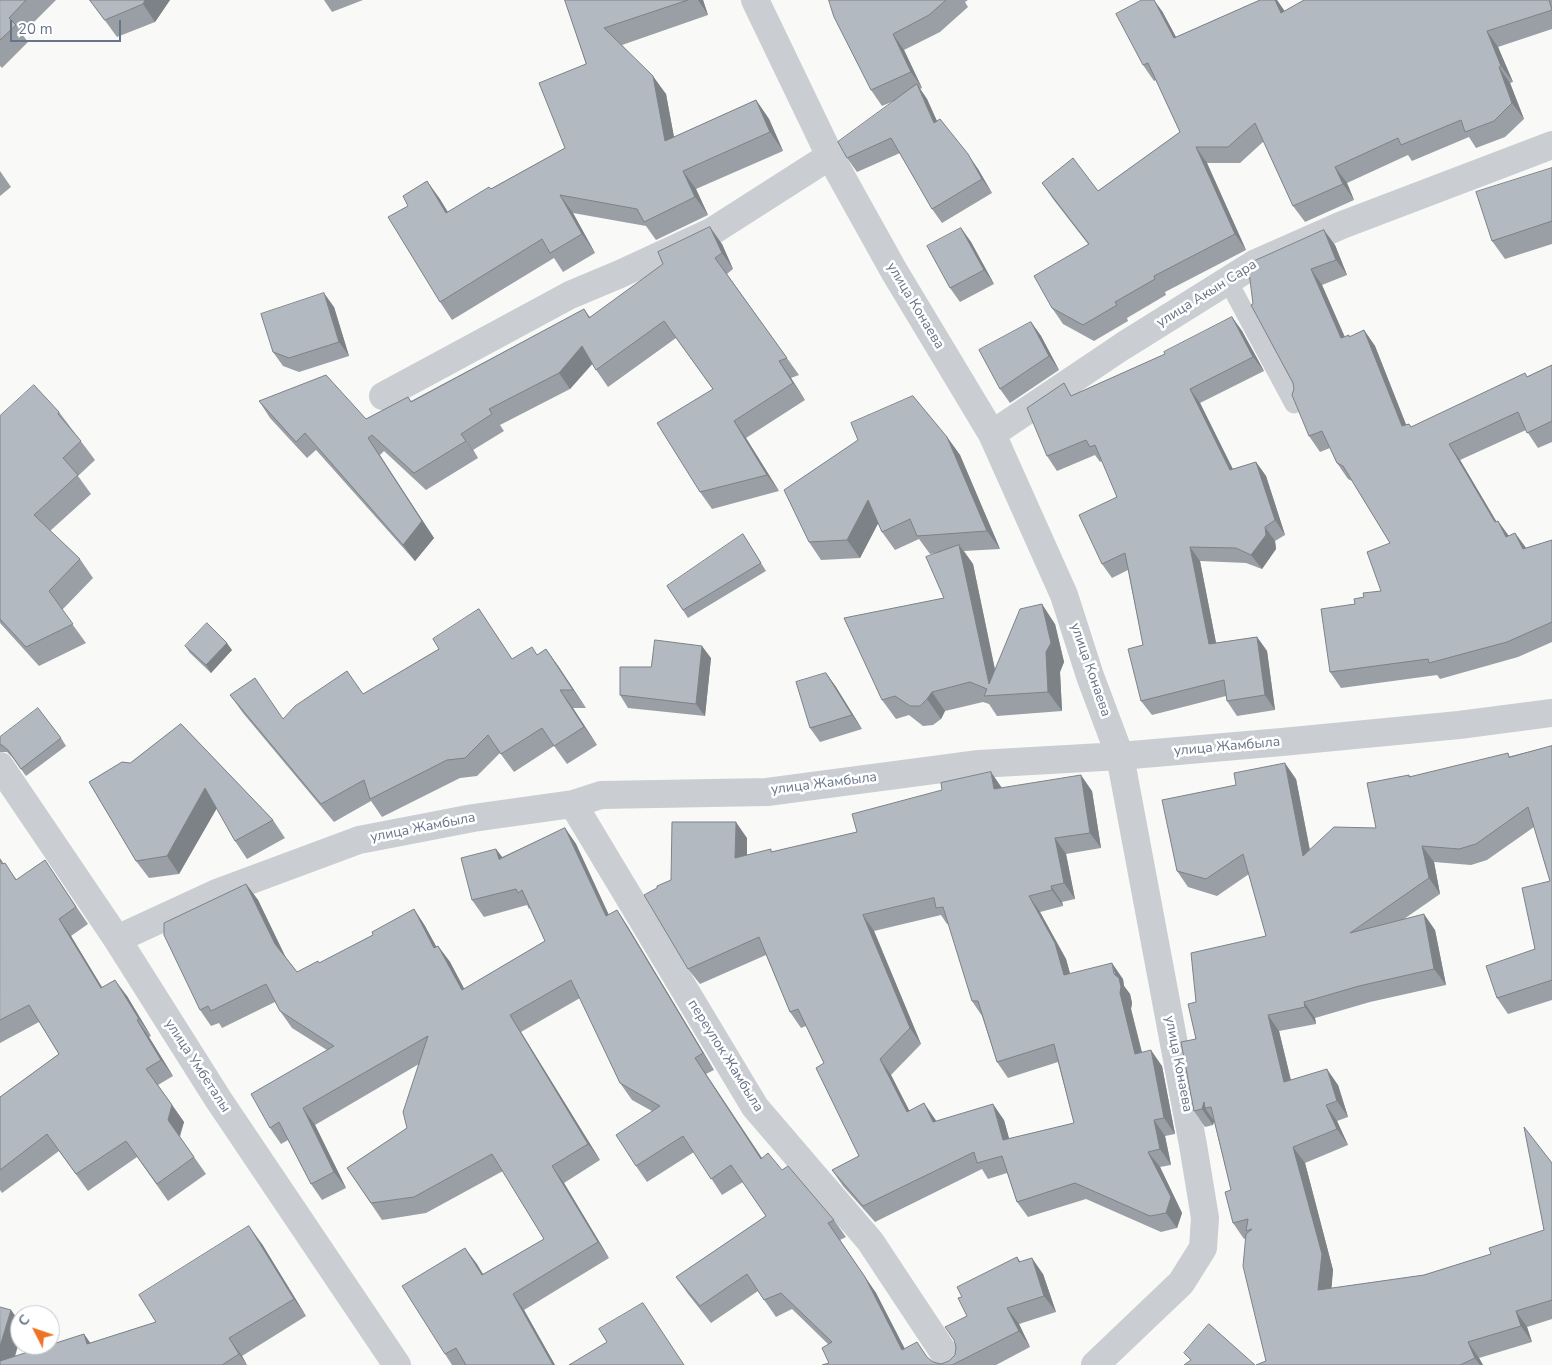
<!DOCTYPE html>
<meta charset="utf-8">
<style>
body{margin:0}
#map{position:relative;width:1552px;height:1365px;overflow:hidden;background:#f9faf7;font-family:"Nunito Sans",sans-serif}
canvas{display:block}
.north{position:absolute;left:10px;top:1305px;width:50px;height:50px;box-sizing:border-box;background:#fff;border:1px solid #c2c8d0;border-radius:50%;rotate:311deg;font-size:14px;font-weight:700;line-height:20px;text-align:center;color:#67758a}
.north::after{content:'';display:block;margin:auto;width:18px;height:22px;background:#ee7323;clip-path:polygon(50% 0,100% 100%,50% 72%,0 100%)}
.scale{position:absolute;left:10px;top:20px;width:111px;height:22px;box-sizing:border-box;border:2px solid #67758a;border-top:0;padding-left:6px;font-size:15px;line-height:18px;white-space:nowrap;color:#67758a;-webkit-text-stroke:4px #fff;paint-order:stroke}
</style>
<div id="map">
<canvas width="1552" height="1365"></canvas>
<div class="north">С</div>
<div class="scale">20 m</div>
</div>
<script>
const context = document.querySelector('canvas').getContext('2d');
context.lineJoin = 'round';
function trace(path, color, width, dash) {
  context.strokeStyle = color;
  context.lineWidth = width;
  context.lineCap = dash ? 'butt' : 'round';
  context.setLineDash(dash || []);
  context.stroke(path);
}
function fillPath(path, color) {
  context.fillStyle = color;
  context.fill(path, 'evenodd');
}
function drawText(font, color, halo, rows, align = 'center') {
  context.font = font + ' "Nunito Sans",sans-serif';
  context.lineWidth = 5;
  context.setLineDash([]);
  context.textBaseline = 'middle';
  context.strokeStyle = halo;
  context.fillStyle = color;
  for (const [text, x, y, turn = 0] of rows) {
    context.save();
    context.translate(x, y);
    context.rotate((+turn || 0) * Math.PI / 180);
    context.textAlign = isNaN(turn) ? turn : align;
    if (halo) context.strokeText(text, 0, 0);
    context.fillText(text, 0, 0);
    context.restore();
  }
}
const service = new Path2D(`
 M1228,281L1294,404`);
const minor = new Path2D(`
 M755,0L830,156L894,271L992,434L1064,595L1090,676L1120,756L1193,1145L1205,1218L1203,1248L1181,1283L1095,1365
 M383,396L570,295L620,274L711,232L830,156
 M992,434L1123,346L1256,263L1342,225L1552,145
 M0,766L117,939L218,1099L397,1365
 M573,804L755,1107L870,1241L952,1365
 M117,939L219,892L359,840L473,818L573,804L601,795L767,792L979,764L1120,756L1282,742L1459,725L1552,713`);
const wall = new Path2D(`
 M0,0H56L22,34L28,42L2,68L0,66Z
 M90,0H170L155,22L117,37Z
 M324,0H363L332,12Z
 M565,0H703L708,15L622,45L666,94L674,137L756,100L769,119L783,151L696,189L708,215L656,240L646,226L573,213L595,253L563,272L554,258L452,320L440,302L408,206L427,181L448,212L565,148L586,64Z
 M829,0H968L965,2L968,7L940,32L904,50L922,88L920,89L927,99L937,121L978,169L992,193L942,223L932,209L900,153L857,172L847,158L894,101L882,106L871,90Z
 M1260,0H1277L1284,11L1552,0V29L1498,47L1513,82L1510,83L1524,119L1505,137L1476,148L1469,137L1412,161L1408,155L1347,183L1354,200L1305,222L1293,206L1264,141L1240,163H1207L1246,250L1165,292L1166,295L1127,318L1128,321L1094,341L1063,324L1052,308L1088,244L1053,199L1042,183L1098,191L1180,132L1156,80L1154,81L1143,65L1162,11L1176,37Z
 M1552,168V244L1505,259L1492,241Z
 M0,171L11,187L0,196Z
 M961,228L971,242L994,284L960,302L950,288Z
 M722,244L733,269L727,274L799,375L791,378L805,400L746,438L779,491L712,509L700,492L713,389L676,338L608,387L592,364L570,389L500,425L504,431L473,450L478,458L426,490L384,451L380,455L434,538L415,561L316,450L307,458L270,418L259,401L366,419L408,397L411,401L584,309L590,317Z
 M1335,245L1347,275L1322,285L1345,337H1350L1364,330L1375,346L1406,425L1409,424L1411,427L1528,376L1552,365V442L1538,448L1526,430L1460,460L1496,521H1498L1508,536L1515,533L1526,548L1552,540V642L1518,657L1440,679L1437,675L1341,688L1330,672L1355,604L1364,597L1381,591L1390,543L1352,481L1348,479L1337,463L1330,448L1320,452L1309,436L1294,389L1293,383L1253,304Z
 M334,307L349,356L299,372L283,366L273,352Z
 M1232,317L1242,331L1264,371L1200,403L1233,469L1256,462L1266,476L1285,535L1275,541L1276,549L1262,569L1246,563L1200,561L1216,643L1257,637L1267,651L1275,710L1237,716L1227,701L1226,696L1152,715L1141,701L1143,645L1128,570L1112,578L1102,564L1117,497L1102,461L1100,462L1095,455L1057,471L1047,456L1073,395L1165,354Z
 M1031,322L1041,336L1059,370L1010,403L1000,389Z
 M59,412L95,460L78,476L91,494L50,531L80,559L93,578L62,610L86,643L39,666L0,623V416Z
 M947,437L960,455L1000,549L964,551L973,564L995,669L1055,624L1064,662L1060,672L1062,711L997,716L989,704L983,702L945,711L941,719L933,725L923,726L909,715L896,719L882,700L944,598L937,553L930,554L919,539L895,550L882,532L878,523L860,558L821,560L809,542L858,440Z
 M748,542L766,571L688,618L667,586Z
 M479,609L512,659L537,655L546,649L586,708H573L597,745L567,764L554,746L514,772L500,753L477,776L460,778L382,817L371,801L334,822L243,713L230,695L283,719L363,694L439,649Z
 M185,646L232,650L211,673L190,653Z
 M711,658L705,716L628,708L620,695Z
 M826,673L836,687L862,729L820,742L810,728Z
 M181,724L273,820L285,838L247,859L235,841L217,808L179,874L149,878L136,861L89,782L122,762L130,763Z
 M0,737L61,738L66,746L26,776L12,757L7,752H0Z
 M1552,746V1000L1508,1014L1497,998L1535,949L1550,881L1534,827L1487,860L1471,865L1434,862L1440,894L1404,919L1435,930L1446,985L1370,1002L1315,1018L1316,1024L1279,1031L1291,1080L1338,1085L1348,1117L1337,1121L1348,1145L1305,1163L1333,1270L1331,1289L1424,1275L1491,1254L1544,1230L1552,1163V1319L1527,1327L1532,1342L1479,1358L1483,1365H1256L1266,1361L1246,1238L1244,1239L1233,1223L1231,1190L1214,1121L1213,1125L1205,1127L1194,1111L1196,1002L1266,936L1249,874L1217,896L1188,887L1177,871L1236,785L1296,779L1310,850L1376,828L1409,775L1410,777L1511,756Z
 M1002,788L1092,791L1101,848L1066,854L1075,899L1062,902L1063,906L1040,912L1066,959L1070,974L1123,979L1124,986L1130,994L1132,1003L1131,1009L1142,1052L1162,1066L1175,1134L1165,1136L1171,1165L1160,1167L1182,1213L1177,1228L1161,1232L1086,1199L1028,1217L1017,1202L1007,1173L988,1179L982,1169L875,1222L843,1186L832,1170L859,1156L824,1063L806,1026L801,1028L790,1012L766,955L700,984L688,969L671,880L747,838V855L772,852L857,832ZM941,915L947,924H949L972,1001L982,1016L997,1062L1008,1078L1058,1062L1074,1123L1009,1139L1004,1120L936,1121L935,1119L909,1110L891,1075L921,1044L874,931Z
 M565,828L576,844L609,915L617,910L628,927L714,1070L706,1074L762,1158L782,1170L834,1220L846,1237L840,1240L876,1293L905,1349L929,1359L933,1362L941,1364L949,1361L955,1355L967,1316L962,1297L1017,1257L1020,1261L1043,1274L1056,1312L1019,1324L1030,1347L996,1365H822L829,1363L828,1344L792,1309L776,1317L758,1291L711,1323L688,1294L676,1277L766,1216L743,1182L722,1195L694,1152L647,1182L636,1166L652,1111L632,1100L620,1083L580,998L521,1032L600,1160L564,1183L609,1258L524,1310L555,1365H452L445,1354L465,1248L483,1274L544,1239L503,1171L426,1213L382,1220L347,1168L407,1128L419,1064L315,1125L346,1188L322,1200L311,1184L288,1140L281,1144L270,1128L327,1050L292,1028L280,1011L275,1002L222,1028L219,1023L211,1026L200,1010L246,884L258,900L285,956L297,972L320,963L373,935L414,909L425,926L436,947L438,946L450,962L464,989L545,941L530,908L529,909L527,905L484,917L472,900L496,849L502,857Z
 M0,858L4,864L17,880L45,860L88,924L71,936L102,988L127,996L151,1036L149,1037L173,1076L158,1085L184,1122L180,1137L206,1174L168,1201L137,1157L88,1191L59,1151L2,1193L0,1190V1097L59,1054L39,1022L0,1043Z
 M262,1244L306,1316L242,1356L247,1365H0L11,1310L20,1323V1338L15,1357L84,1334L90,1343L156,1322Z`);
const shadedWall = new Path2D(`
 M145,0H170L155,22L143,4Z
 M698,0H703L708,15Z
 M1154,0L1162,11L1185,54L1174,38Z
 M1275,0H1277L1284,10L1292,29L1281,13Z
 M1487,31L1498,47L1513,82L1501,66Z
 M893,34L904,50L922,88L911,72Z
 M1499,67L1510,83L1524,119L1512,103Z
 M653,76L666,94L678,159L665,141Z
 M917,84L927,99L944,137L934,123Z
 M756,100L769,119L783,151L770,132Z
 M1196,147L1207,163L1246,250L1235,234Z
 M968,154L978,169L992,193L982,179Z
 M1335,167L1347,183L1354,200L1343,184Z
 M683,171L696,189L708,215L695,197Z
 M427,181L440,199L459,231L446,213Z
 M560,195L573,213L595,253L582,234Z
 M710,227L722,244L733,269L722,253Z
 M961,228L971,242L994,284L984,270Z
 M1324,230L1335,245L1347,275L1336,260Z
 M1311,269L1322,285L1352,354L1341,338Z
 M324,293L334,307L349,356L339,342Z
 M1232,317L1242,331L1264,371L1253,357Z
 M1031,322L1041,336L1059,370L1049,356Z
 M1364,330L1375,346L1413,442L1402,426Z
 M582,346L594,362L570,389L559,373Z
 M779,361L791,378L805,400L793,383Z
 M1190,389L1200,403L1240,484L1230,470Z
 M734,421L746,438L779,491L767,475Z
 M461,434L473,450L478,458L466,441Z
 M947,437L960,455L1000,549L987,531Z
 M368,438L434,538L415,561L403,545Z
 M1449,444L1460,460L1505,536L1498,521L1509,536L1517,553L1495,522Z
 M1256,462L1266,476L1285,535L1275,520Z
 M868,500L881,518L860,558L847,540Z
 M1265,527L1275,541L1276,549L1262,569L1251,555Z
 M1515,533L1526,548L1523,549Z
 M959,545L973,564L1000,695L989,684Z
 M1190,547L1200,561L1219,658L1209,644Z
 M1042,604L1055,624L1064,662L1060,672L1062,711L1048,692Z
 M1257,637L1267,651L1275,710L1265,695Z
 M227,643L232,650L211,673L206,665Z
 M702,646L711,658L705,716L696,704Z
 M546,649L559,667L586,708L573,690Z
 M826,673L836,687L862,729L852,715Z
 M560,690L573,708L597,745L584,727Z
 M932,692L945,711L941,719L927,699Z
 M1285,763L1296,779L1314,872L1303,856Z
 M991,772L1002,788L994,789Z
 M1081,775L1092,791L1101,848L1090,833Z
 M205,788L218,806L179,874L167,856Z
 M736,822L747,838V874L735,858Z
 M565,828L576,844L617,933L606,916Z
 M1055,838L1066,854L1075,899L1064,883Z
 M1422,846L1434,862L1440,894L1429,878Z
 M496,849L508,865L499,859Z
 M246,884L258,900L287,960L275,944Z
 M1051,886L1062,902L1063,906L1052,890Z
 M1029,896L1040,912L1066,959L1075,991L1064,975Z
 M414,909L425,926L446,964L434,948Z
 M617,910L628,927L714,1070L703,1053Z
 M1424,914L1435,930L1446,985L1434,969Z
 M863,915L874,931L921,1044L910,1028Z
 M59,919L71,936L113,1005L101,988Z
 M438,946L450,962L474,1007L462,990Z
 M1112,963L1123,979L1124,986L1130,994L1132,1003L1131,1009L1146,1070L1135,1054Z
 M115,980L127,996L151,1036L139,1019Z
 M1304,1002L1315,1018L1316,1024L1305,1007Z
 M510,1015L521,1032L600,1160L588,1144Z
 M1268,1015L1279,1031L1295,1098L1284,1082Z
 M137,1020L149,1037L173,1076L161,1060Z
 M1151,1050L1162,1066L1175,1134L1164,1118Z
 M695,1058L706,1074L773,1175L761,1159Z
 M880,1059L891,1075L918,1128L907,1112Z
 M1327,1069L1338,1085L1348,1117L1337,1101Z
 M1204,1102L1205,1108L1214,1121L1213,1125L1202,1109Z
 M924,1103L935,1119L944,1138L933,1122Z
 M993,1104L1004,1120L1014,1156L1003,1140Z
 M172,1105L184,1122L179,1137L168,1120Z
 M1326,1105L1337,1121L1348,1145L1337,1129Z
 M303,1108L315,1125L346,1188L334,1172Z
 M1154,1120L1165,1136L1171,1165L1160,1149Z
 M1293,1147L1305,1163L1333,1270L1330,1307L1318,1290Z
 M1148,1152L1160,1167L1182,1213L1177,1228L1166,1213Z
 M552,1166L564,1183L609,1258L598,1242Z
 M828,1223L876,1293L913,1365L902,1350Z
 M249,1226L262,1244L306,1316L294,1299Z
 M465,1248L477,1264L493,1291L482,1275Z
 M1032,1258L1043,1274L1056,1312L1044,1296Z
 M513,1294L524,1310L555,1365H553Z
 M1007,1308L1019,1324L1030,1347L1019,1331Z
 M11,1310L20,1323V1338L12,1365H0V1346Z
 M1516,1311L1527,1327L1532,1342L1521,1326Z
 M84,1334L96,1351L87,1344Z
 M229,1338L242,1356L247,1365L239,1354Z
 M1468,1342L1479,1358L1483,1365H1480L1475,1358Z`);
const building = new Path2D(`
 M0,0H26L9,18L16,25L0,40Z
 M90,0H145L143,4L105,20Z
 M565,0H688L604,28L653,76L665,141L756,100L770,132L683,171L695,197L644,222L637,209L560,195L582,234L550,253L542,239L440,302L388,217L408,206L403,196L427,181L446,213L489,187L491,189L565,148L539,83L586,64Z
 M829,0H946L929,15L893,34L911,72L871,90L834,17Z
 M1142,0H1154L1174,38L1260,0H1275L1281,13L1304,0H1549L1552,10L1487,31L1501,66L1499,67L1512,103L1494,121L1465,132L1461,120L1401,145L1398,138L1335,167L1343,184L1293,206L1255,123L1228,147H1196L1235,234L1154,276L1155,279L1115,302L1117,305L1083,325L1052,308L1034,276L1089,244L1042,183L1073,158L1098,191L1180,132L1148,63L1143,65L1116,14Z
 M917,84L934,123L940,119L968,154L982,179L932,209L891,138L847,158L838,142Z
 M1552,168V221L1492,241L1476,192Z
 M710,227L722,253L715,258L787,358L779,361L793,383L734,421L767,475L700,492L657,423L713,389L664,321L596,370L582,346L559,373L489,409L492,414L461,434L466,441L414,473L372,435L368,438L422,521L403,545L305,433L296,442L259,401L326,375L366,419L408,397L411,402L584,309L589,318L663,264L658,252Z
 M961,228L984,270L950,288L927,246Z
 M1324,230L1336,260L1311,269L1341,338L1349,335V337L1364,330L1402,426L1409,424L1411,427L1525,373L1527,377L1552,365V421L1527,433L1518,412L1449,444L1495,522L1498,521L1506,537L1515,533L1523,549L1552,540V622L1507,642L1429,663L1428,659L1330,672L1321,609L1355,604L1354,599L1364,597L1363,593L1381,591L1367,552L1390,543L1343,466L1337,463L1322,431L1309,436L1292,395L1294,389L1293,383L1251,305L1253,304L1248,264Z
 M324,293L339,342L289,358L273,352L261,314Z
 M1232,317L1253,357L1190,389L1230,470L1256,462L1275,520L1265,527L1266,535L1251,555L1236,548L1190,547L1209,644L1257,637L1265,695L1227,701L1224,680L1141,701L1128,649L1143,645L1125,553L1102,564L1079,515L1117,497L1095,445L1090,447L1086,440L1047,456L1027,408L1064,383L1071,396L1165,354L1164,352Z
 M1031,322L1049,356L1000,389L979,350Z
 M34,385L59,412L58,414L81,441L63,458L78,475L34,515L80,559L49,591L73,624L26,647L0,619V416Z
 M913,396L947,437L987,531L917,536L910,519L882,532L868,500L847,540L809,542L784,490L858,440L851,423Z
 M743,534L761,563L683,610L667,586Z
 M959,545L989,684L1020,609L1042,604L1051,643L1046,652L1048,692L984,696L987,689L970,682L932,692L927,699L920,706H910L895,696L882,700L844,618L944,598L926,557Z
 M479,609L512,659L532,647L537,655L546,649L573,690H560L584,727L554,746L542,728L501,754L488,735L465,758L447,760L370,799L364,780L321,804L230,695L255,678L283,719L295,706L347,671L363,694L439,649L433,639Z
 M207,623L227,643L206,665L185,646Z
 M655,640L702,646L696,704L620,695V667H651Z
 M826,673L852,715L810,728L796,682Z
 M38,708L61,738L21,769L8,750L2,745H0V737Z
 M181,724L273,820L235,841L205,788L167,856L136,861L89,782L122,762L130,763Z
 M1552,746V980L1497,998L1486,966L1535,949L1522,888L1550,881L1528,807L1476,844L1459,849L1422,846L1429,878L1350,933L1424,914L1434,969L1359,986L1304,1002L1305,1007L1268,1015L1284,1082L1327,1069L1337,1101L1326,1105L1337,1129L1293,1147L1322,1254L1318,1290L1424,1275L1491,1254L1489,1248L1544,1230L1524,1127L1552,1163V1300L1516,1311L1521,1326L1468,1342L1475,1358L1460,1365H1256L1266,1361L1243,1266L1246,1234L1252,1229L1246,1231L1248,1219L1233,1223L1225,1192L1231,1190L1211,1107L1205,1108L1204,1102L1202,1109L1194,1111L1181,1042L1196,1039L1188,1004L1196,1002L1191,953L1266,936L1243,854L1206,879L1177,871L1162,800L1236,785L1234,773L1285,763L1303,856L1334,827L1376,828L1367,783L1409,775V777L1508,753L1509,757Z
 M991,772L994,789L1081,775L1090,833L1055,838L1064,883L1051,886L1052,890L1029,896L1055,943L1064,975L1112,963L1114,974L1119,978L1121,987L1120,993L1135,1054L1151,1050L1164,1118L1154,1120L1160,1149L1148,1152L1171,1197L1166,1213L1150,1216L1075,1183L1017,1202L1002,1156L977,1163L974,1152L863,1206L832,1170L859,1156L816,1068L824,1063L798,1009L790,1012L759,937L688,969L644,895L657,888V886L671,880L672,822H736L735,858L771,849V852L857,832L852,814L942,790L941,783ZM934,898L936,908L943,907L972,1001H978L997,1062L1054,1044L1074,1123L1003,1140L993,1104L933,1122L924,1103L907,1112L880,1059L910,1028L863,915Z
 M565,828L606,916L617,910L703,1053L695,1058L761,1159L768,1153L782,1170L788,1166L834,1220L828,1223L865,1277L902,1350L917,1342L927,1357L933,1362L941,1364L949,1361L955,1355L956,1347L954,1340L945,1327L967,1316L958,1298L962,1297L957,1287L1017,1257L1019,1262L1032,1258L1044,1296L1007,1308L1019,1331L952,1365H822L829,1363L822,1348L832,1342L781,1293L764,1300L747,1274L700,1306L676,1277L766,1216L731,1165L711,1179L683,1136L636,1166L616,1135L660,1106L620,1083L571,980L510,1015L588,1144L552,1166L598,1242L513,1294L553,1365H466L456,1348L445,1354L402,1286L465,1248L482,1275L544,1239L492,1154L414,1197L371,1203L347,1168L407,1128L403,1112L428,1036L303,1108L334,1172L311,1184L279,1122L270,1128L251,1094L334,1046L280,1011L266,984L211,1011L208,1006L200,1010L164,935V923L246,884L275,944L297,972L318,961L319,963L373,935L372,932L414,909L434,948L438,946L462,990L545,941L522,890L518,893L516,889L472,900L461,858L496,849L499,859Z
 M0,860L2,864L5,863L16,880L45,860L76,907L59,919L101,988L115,980L139,1019L137,1020L161,1060L146,1069L172,1105L168,1120L194,1157L157,1184L126,1141L76,1174L47,1134L0,1170V1097L59,1054L29,1005L0,1020Z
 M249,1226L294,1299L229,1338L239,1354L222,1365H0V1361L84,1334L87,1344L156,1322L139,1295Z
 M643,1303L684,1365H569L607,1342L599,1329Z
 M0,1307L11,1310L0,1346Z
 M1209,1324L1255,1365H1184L1191,1360L1184,1353Z`);
const streetNames = [
 ["улица Акын Сара",1207,294,-32],
 ["улица Конаева",915,306,59],
 ["улица Конаева",1090,670,71],
 ["улица Жамбыла",1227,747,-5],
 ["улица Жамбыла",824,784,-7],
 ["улица Жамбыла",423,828,-11],
 ["переулок Жамбыла",725,1056,58],
 ["улица Конаева",1178,1064,79],
 ["улица Умбеталы",197,1066,57]
];
trace(service, '#cacdd1', 19);
trace(minor, '#cacdd1', 28);
fillPath(wall, '#999fa5');
fillPath(shadedWall, '#7d8286');
fillPath(building, '#b2b9c0');
trace(building, '#7d8286', 1);
drawText('14px', '#67758a', '#fff', streetNames);
</script>
